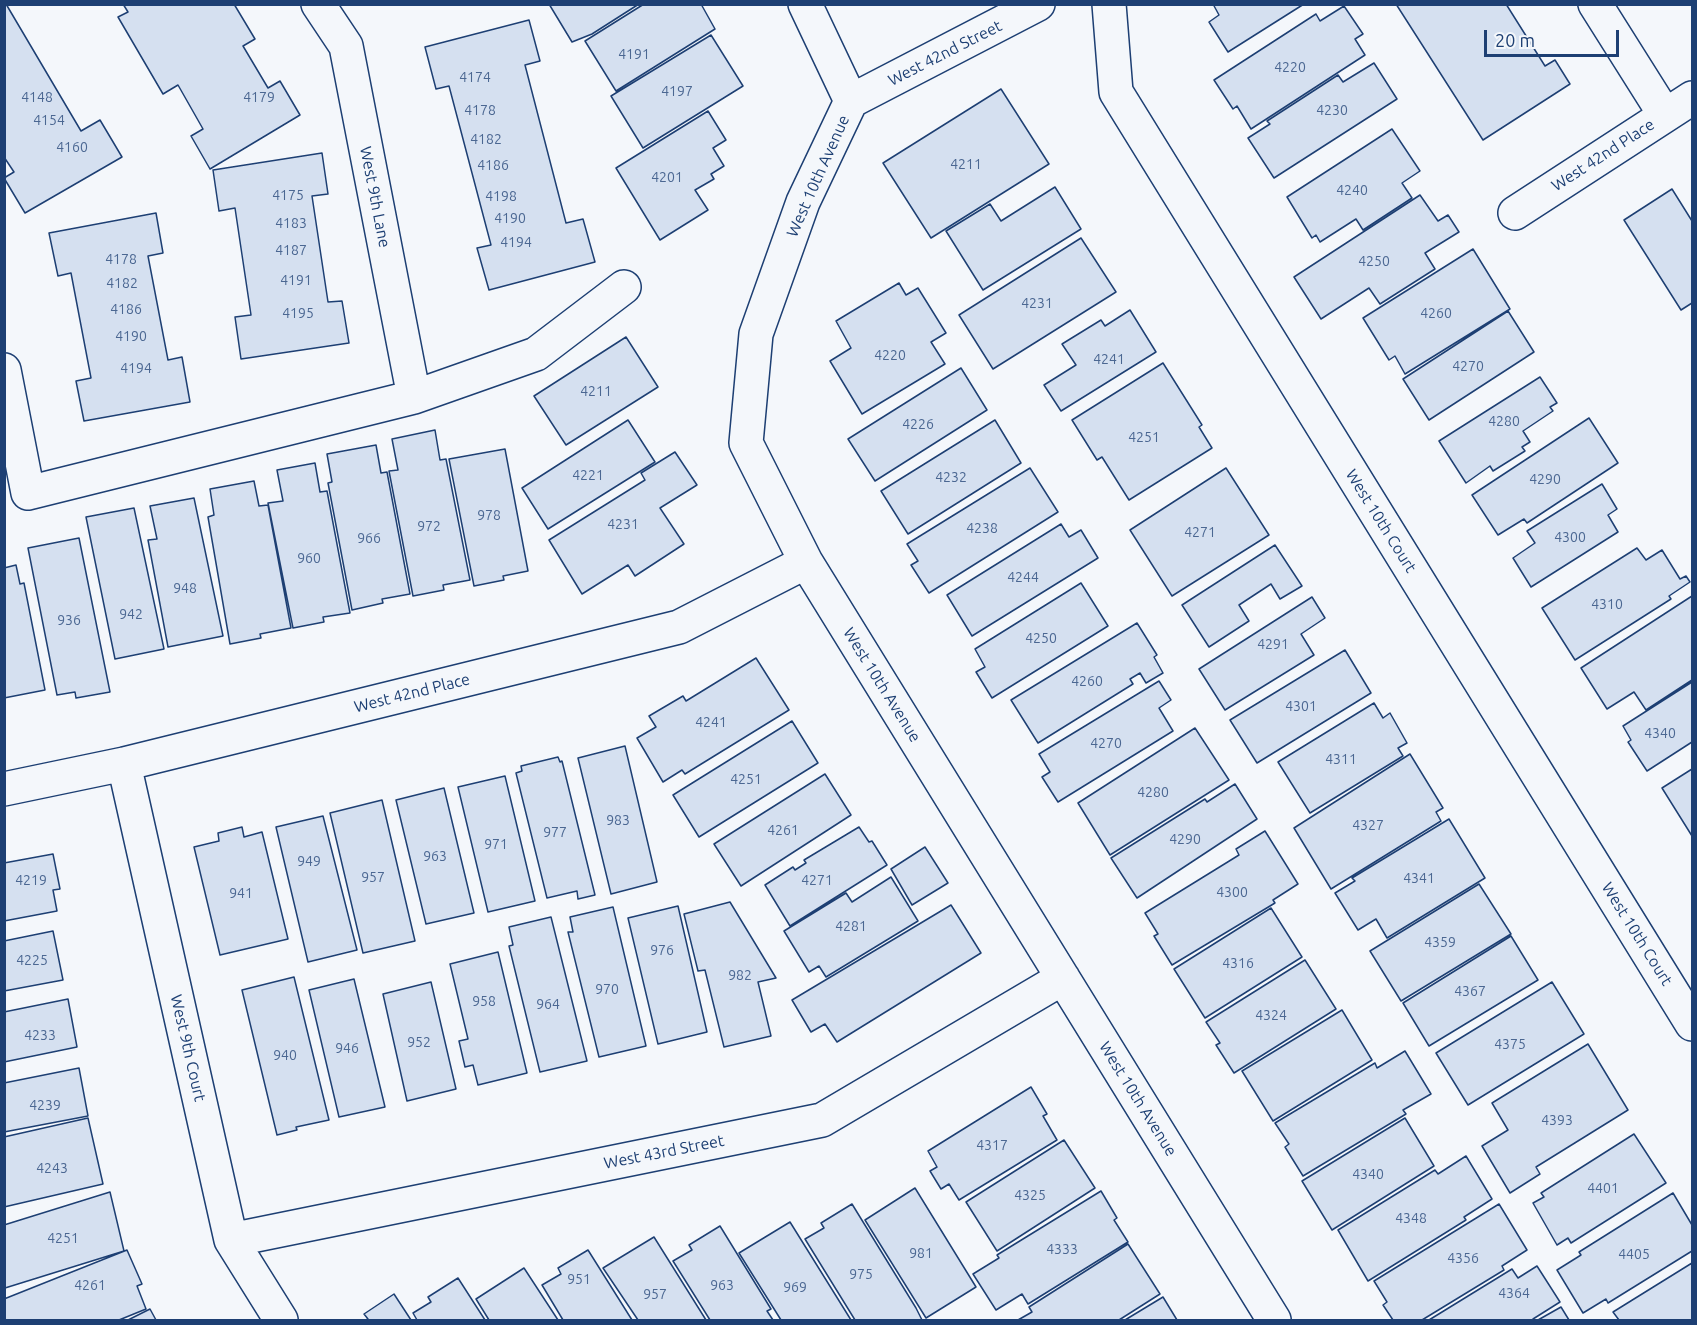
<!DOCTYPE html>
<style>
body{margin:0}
#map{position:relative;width:1697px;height:1325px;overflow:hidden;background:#f4f7fb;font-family:Ubuntu,sans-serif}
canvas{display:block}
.frame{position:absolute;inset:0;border:6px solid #1d3f73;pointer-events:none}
.scale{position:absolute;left:1484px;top:30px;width:135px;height:27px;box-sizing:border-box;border:3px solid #1d3f73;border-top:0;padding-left:8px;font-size:18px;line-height:21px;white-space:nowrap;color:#1d3f73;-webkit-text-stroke:4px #f4f7fb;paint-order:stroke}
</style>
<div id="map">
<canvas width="1697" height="1325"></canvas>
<div class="frame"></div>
<div class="scale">20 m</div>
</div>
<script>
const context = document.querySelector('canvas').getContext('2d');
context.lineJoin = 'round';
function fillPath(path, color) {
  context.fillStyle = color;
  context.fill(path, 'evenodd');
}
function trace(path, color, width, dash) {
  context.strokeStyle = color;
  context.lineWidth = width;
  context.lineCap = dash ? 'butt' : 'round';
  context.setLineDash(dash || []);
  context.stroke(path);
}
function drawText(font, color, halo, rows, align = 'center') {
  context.font = font + ' Ubuntu,sans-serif';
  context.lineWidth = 4.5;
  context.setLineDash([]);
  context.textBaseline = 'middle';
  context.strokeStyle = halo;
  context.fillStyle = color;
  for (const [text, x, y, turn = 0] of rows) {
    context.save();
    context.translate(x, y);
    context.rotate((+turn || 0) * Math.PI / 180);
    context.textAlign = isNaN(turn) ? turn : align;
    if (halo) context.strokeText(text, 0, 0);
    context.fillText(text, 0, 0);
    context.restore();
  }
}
const building = new Path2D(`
 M4,4H6L81,131L100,120L122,157L25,213L4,178L14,172L4,157Z
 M123,4H234L255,39L243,46L268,88L280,81L300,115L210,169L191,136L203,129L178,85L163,94L118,17L128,12Z
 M549,4H639L592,34L572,42Z
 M644,4H701L715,29L616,91L585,41Z
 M1213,4H1304L1228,52L1209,22L1219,15Z
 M1396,4H1506L1545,66L1555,60L1570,84L1483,140Z
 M1344,6L1363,34L1355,39L1365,55L1251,129L1237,106L1233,109L1214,80L1316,14L1320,21Z
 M529,20L540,61L525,65L566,223L583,219L595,262L489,290L477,248L491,245L449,86L436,89L425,47Z
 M711,35L743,86L643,148L611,96Z
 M1374,63L1397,99L1274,178L1248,138L1270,124L1267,121L1338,75L1343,82Z
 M1001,89L1049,164L931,238L883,163Z
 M708,111L726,140L713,148L724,166L711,174L714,179L695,190L708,210L660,240L616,168Z
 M1392,129L1420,171L1402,183L1412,198L1363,230L1356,219L1320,242L1316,235L1312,238L1287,197Z
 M322,153L328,194L312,196L328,302L342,301L349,343L241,359L235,317L251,315L235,208L219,211L213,170Z
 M1055,187L1081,229L983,290L946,231L990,204L1001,221Z
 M1672,189L1692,221V303L1681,310L1624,220Z
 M1420,195L1438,221L1448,215L1459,232L1425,253L1435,269L1380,304L1369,288L1321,319L1294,277Z
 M156,213L163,253L148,256L168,360L182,357L190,402L84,421L76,381L91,378L71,273L58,276L49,233Z
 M1081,238L1116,292L993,369L959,315Z
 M1473,249L1510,309L1405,374L1395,356L1389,360L1363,318Z
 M899,283L906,295L918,288L946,333L931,342L945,364L862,414L830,361L851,348L836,321Z
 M1130,310L1156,352L1061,411L1044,385L1076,365L1062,344L1101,320L1105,326Z
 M1508,311L1534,352L1429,420L1403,379Z
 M626,337L658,387L566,445L534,396Z
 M1163,363L1202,425L1199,427L1212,448L1129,500L1102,457L1097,460L1072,420Z
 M961,368L987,410L875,481L848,439Z
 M1540,377L1557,403L1550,407L1553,411L1523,431L1530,442L1522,447L1525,451L1493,471L1490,466L1466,483L1439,441Z
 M1589,418L1618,463L1527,523L1524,519L1498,535L1472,495Z
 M628,420L655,462L548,529L522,488Z
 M995,420L1021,463L908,534L881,491Z
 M435,430L440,460L446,459L470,580L443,585L444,590L413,596L389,471L398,470L392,439Z
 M376,445L381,473L387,472L410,594L382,599L383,603L352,610L328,483L332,482L327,454Z
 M505,449L528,571L503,576L504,580L474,586L449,459Z
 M675,452L697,485L660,508L684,544L635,576L628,565L582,594L549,540L645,480L641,473Z
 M315,463L320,492L327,491L350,613L323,617L324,622L293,628L268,503L283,501L277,470Z
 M1030,468L1058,512L929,593L911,565L918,561L907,544Z
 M1226,468L1269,535L1172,596L1130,530Z
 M254,481L259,506L268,505L291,628L260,634L261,638L230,644L208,517L214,515L210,489Z
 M1602,484L1617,509L1608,515L1618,532L1531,587L1513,558L1535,543L1527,531Z
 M194,498L223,636L168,647L148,540L157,539L150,506Z
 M134,508L164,649L115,659L86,517Z
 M1061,524L1069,537L1081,530L1098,558L972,636L947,595Z
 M79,538L110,692L76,698L75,692L57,695L28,548Z
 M1275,545L1302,586L1280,599L1271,584L1239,605L1249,621L1209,647L1182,605Z
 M1637,548L1646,560L1662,550L1680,579L1686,576L1690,582L1669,596L1671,599L1575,660L1542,608Z
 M16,565L20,584L24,583L45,690L4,698V568Z
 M1081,583L1108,626L992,698L976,672L985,667L975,649Z
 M1692,596V680L1646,710L1634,692L1607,709L1581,668Z
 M1312,597L1325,618L1301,634L1314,655L1225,710L1199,669Z
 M1137,623L1157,655L1154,657L1163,673L1146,683L1140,673L1130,679L1133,684L1038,743L1011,700Z
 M1345,650L1371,693L1257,763L1230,720Z
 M756,658L789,710L685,774L682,770L663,782L637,738L656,727L649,716L683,696L686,701Z
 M1159,681L1171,700L1159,708L1173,731L1058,802L1042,777L1050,772L1039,754Z
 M1692,682V742L1647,771L1628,742L1631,740L1623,726Z
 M1374,703L1383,718L1390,713L1407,743L1398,748L1403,756L1310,813L1278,762Z
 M792,721L818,763L699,837L673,795Z
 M1195,728L1229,780L1110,855L1078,803Z
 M625,746L657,882L611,894L578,758Z
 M1410,754L1443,808L1436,812L1441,821L1331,889L1294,828Z
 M558,757L560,762L562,761L595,895L578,899L577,891L547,898L516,773L522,771L521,766Z
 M1692,769V836L1662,788Z
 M825,774L851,815L741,886L714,844Z
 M505,776L535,901L488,912L458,787Z
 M1235,784L1257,819L1137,898L1111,858L1205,799L1207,802Z
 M444,788L474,913L426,924L396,800Z
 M382,800L415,941L363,953L330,813Z
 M323,816L357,950L308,962L276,827Z
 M1449,819L1485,878L1387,938L1376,919L1358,930L1335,893L1355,881L1352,878Z
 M242,827L244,837L262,832L288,939L220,955L194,847L219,841L218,833Z
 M859,827L869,842L872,841L887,865L790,926L765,885L793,867L795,870L806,863L804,860Z
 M1265,831L1298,884L1273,900L1275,903L1172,965L1154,936L1158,934L1145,913L1239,855L1236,849Z
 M925,847L948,883L912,905L891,869Z
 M53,854L60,889L53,890L57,911L4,921V863Z
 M891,877L918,921L826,977L819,966L809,972L784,931L846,893L852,902Z
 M1479,884L1511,934L1401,1001L1370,951Z
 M730,902L776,978L758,982L771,1036L724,1047L705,970L698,971L684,914Z
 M951,905L981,953L837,1042L825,1024L811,1032L792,1000Z
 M678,906L707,1032L658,1044L628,918Z
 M613,907L646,1046L599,1057L568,932H573L570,917Z
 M1271,908L1302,957L1205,1018L1174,969Z
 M551,917L587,1061L540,1072L509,946L513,945L509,927Z
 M53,931L63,980L4,991V941Z
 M1511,936L1538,980L1429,1046L1403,1003Z
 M498,952L527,1073L478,1085L473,1065L465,1067L459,1041L468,1039L450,964Z
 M1305,960L1336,1009L1234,1073L1216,1045L1220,1043L1206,1022Z
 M294,977L329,1120L296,1127L297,1130L277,1135L242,990Z
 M354,979L385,1107L339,1117L309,990Z
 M431,982L456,1089L407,1101L383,994Z
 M1552,982L1584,1034L1468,1105L1436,1053Z
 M68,999L77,1047L4,1062V1012Z
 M1342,1010L1372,1060L1273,1121L1242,1071Z
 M1588,1044L1628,1110L1536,1167L1540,1174L1510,1193L1482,1146L1508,1130L1492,1103Z
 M1405,1051L1431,1094L1403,1110L1406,1114L1303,1176L1285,1147L1289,1144L1275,1123L1375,1063L1377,1068Z
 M79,1068L88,1116L4,1132V1083Z
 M1031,1087L1047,1114L1043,1116L1057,1140L959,1200L949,1184L941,1189L930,1171L937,1167L928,1151Z
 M88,1118L103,1184L4,1207V1137Z
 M1405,1118L1434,1166L1332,1230L1302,1181Z
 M1634,1134L1666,1183L1571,1243L1568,1238L1557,1245L1533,1203L1544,1197L1541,1193Z
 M1064,1140L1095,1188L997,1251L966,1202Z
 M1466,1156L1492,1199L1464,1217L1466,1220L1368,1281L1338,1230L1435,1170L1438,1174Z
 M915,1188L976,1287L926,1318L865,1220Z
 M1101,1191L1117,1218L1114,1220L1128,1242L1028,1304L1022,1294L996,1310L973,1274L999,1258L997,1255Z
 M110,1192L124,1251L5,1288L4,1225Z
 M1673,1193L1692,1225V1251L1608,1303L1606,1299L1583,1313L1557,1270L1581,1255L1579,1252Z
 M852,1204L916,1308L922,1320H855L805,1239L824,1228L821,1223Z
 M1499,1204L1527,1250L1502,1266L1504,1270L1422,1320H1393L1383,1305L1387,1302L1374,1281Z
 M790,1222L851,1320H781L739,1253Z
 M720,1226L771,1309L767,1311L773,1320H710L673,1261L692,1250L689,1245Z
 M654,1237L706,1320H638L603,1268Z
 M1128,1244L1160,1294L1119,1320H1018L1032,1312L1029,1307Z
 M127,1250L142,1284L137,1286L146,1309L119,1320H4V1299Z
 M588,1250L632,1320H563L542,1285L561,1274L558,1268Z
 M1692,1263V1320H1619L1613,1312Z
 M1537,1266L1560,1302L1533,1319L1534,1320H1429L1512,1269L1518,1278Z
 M524,1268L558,1320H489L476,1299Z
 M458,1278L485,1320H417L413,1313L431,1302L428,1297Z
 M394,1294L411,1320H366L368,1319L364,1314Z
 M1163,1297L1177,1320H1125Z
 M1561,1307L1569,1320H1538Z
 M150,1309L156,1320H128Z`);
const minor = new Path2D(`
 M318,4L346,46L414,397
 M805,4L851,101L803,202L756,334L746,443L806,562L1274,1320
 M1109,4L1116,92L1692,1024
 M1595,4L1665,115
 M851,101L1038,4
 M1515,213L1692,98
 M4,370L28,493L414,397L536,354L624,287
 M124,764L231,1240L281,1320
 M4,789L124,764L679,627L806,562
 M231,1240L822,1120L1063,978`);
const numberNames = [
 ["4191",634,54],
 ["4220",1290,67],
 ["4174",475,77],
 ["4197",677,91],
 ["4148",37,97],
 ["4179",259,97],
 ["4178",480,110],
 ["4230",1332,110],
 ["4154",49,120],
 ["4182",486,139],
 ["4160",72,147],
 ["4211",966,164],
 ["4186",493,165],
 ["4201",667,177],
 ["4240",1352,190],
 ["4175",288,195],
 ["4198",501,196],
 ["4190",510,218],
 ["4183",291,223],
 ["4194",516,242],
 ["4187",291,250],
 ["4178",121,259],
 ["4250",1374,261],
 ["4191",296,280],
 ["4182",122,283],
 ["4231",1037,303],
 ["4186",126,309],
 ["4195",298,313],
 ["4260",1436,313],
 ["4190",131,336],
 ["4220",890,355],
 ["4241",1109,359],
 ["4270",1468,366],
 ["4194",136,368],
 ["4211",596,391],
 ["4280",1504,421],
 ["4226",918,424],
 ["4251",1144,437],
 ["4221",588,475],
 ["4232",951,477],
 ["4290",1545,479],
 ["978",489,515],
 ["4231",623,524],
 ["972",429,526],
 ["4238",982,528],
 ["4271",1200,532],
 ["4300",1570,537],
 ["966",369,538],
 ["960",309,558],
 ["4244",1023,577],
 ["948",185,588],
 ["4310",1607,604],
 ["942",131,614],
 ["936",69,620],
 ["4250",1041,638],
 ["4291",1273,644],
 ["4260",1087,681],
 ["4301",1301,706],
 ["4241",711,722],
 ["4340",1660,733],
 ["4270",1106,743],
 ["4311",1341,759],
 ["4251",746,779],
 ["4280",1153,792],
 ["983",618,820],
 ["4327",1368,825],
 ["4261",783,830],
 ["977",555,832],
 ["4290",1185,839],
 ["971",496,844],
 ["963",435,856],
 ["949",309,861],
 ["957",373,877],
 ["4341",1419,878],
 ["4219",31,880],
 ["4271",817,880],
 ["4300",1232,892],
 ["941",241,893],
 ["4281",851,926],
 ["4359",1440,942],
 ["976",662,950],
 ["4225",32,960],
 ["4316",1238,963],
 ["982",740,975],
 ["970",607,989],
 ["4367",1470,991],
 ["958",484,1001],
 ["964",548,1004],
 ["4324",1271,1015],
 ["4233",40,1035],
 ["952",419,1042],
 ["4375",1510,1044],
 ["946",347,1048],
 ["940",285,1055],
 ["4239",45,1105],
 ["4393",1557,1120],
 ["4317",992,1145],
 ["4243",52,1168],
 ["4340",1368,1174],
 ["4401",1603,1188],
 ["4325",1030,1195],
 ["4348",1411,1218],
 ["4251",63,1238],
 ["4333",1062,1249],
 ["981",921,1253],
 ["4405",1634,1254],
 ["4356",1463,1258],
 ["975",861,1274],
 ["951",579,1279],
 ["4261",90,1285],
 ["963",722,1285],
 ["969",795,1287],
 ["4364",1514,1293],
 ["957",655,1294]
];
const streetNames = [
 ["West 42nd Street",945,53,-27],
 ["West 42nd Place",1603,155,-33],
 ["West 10th Avenue",818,176,-66],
 ["West 9th Lane",375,197,79],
 ["West 10th Court",1381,521,58],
 ["West 10th Avenue",882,685,58],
 ["West 42nd Place",412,693,-14],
 ["West 10th Court",1637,934,58],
 ["West 9th Court",188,1048,77],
 ["West 10th Avenue",1138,1099,58],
 ["West 43rd Street",664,1152,-11]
];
fillPath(building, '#d5e0f0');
trace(building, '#1d3f73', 1.5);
trace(minor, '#1d3f73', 36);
trace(minor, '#f4f7fb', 33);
drawText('14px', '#4b6792', null, numberNames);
drawText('16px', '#1d3f73', '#f4f7fb', streetNames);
</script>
